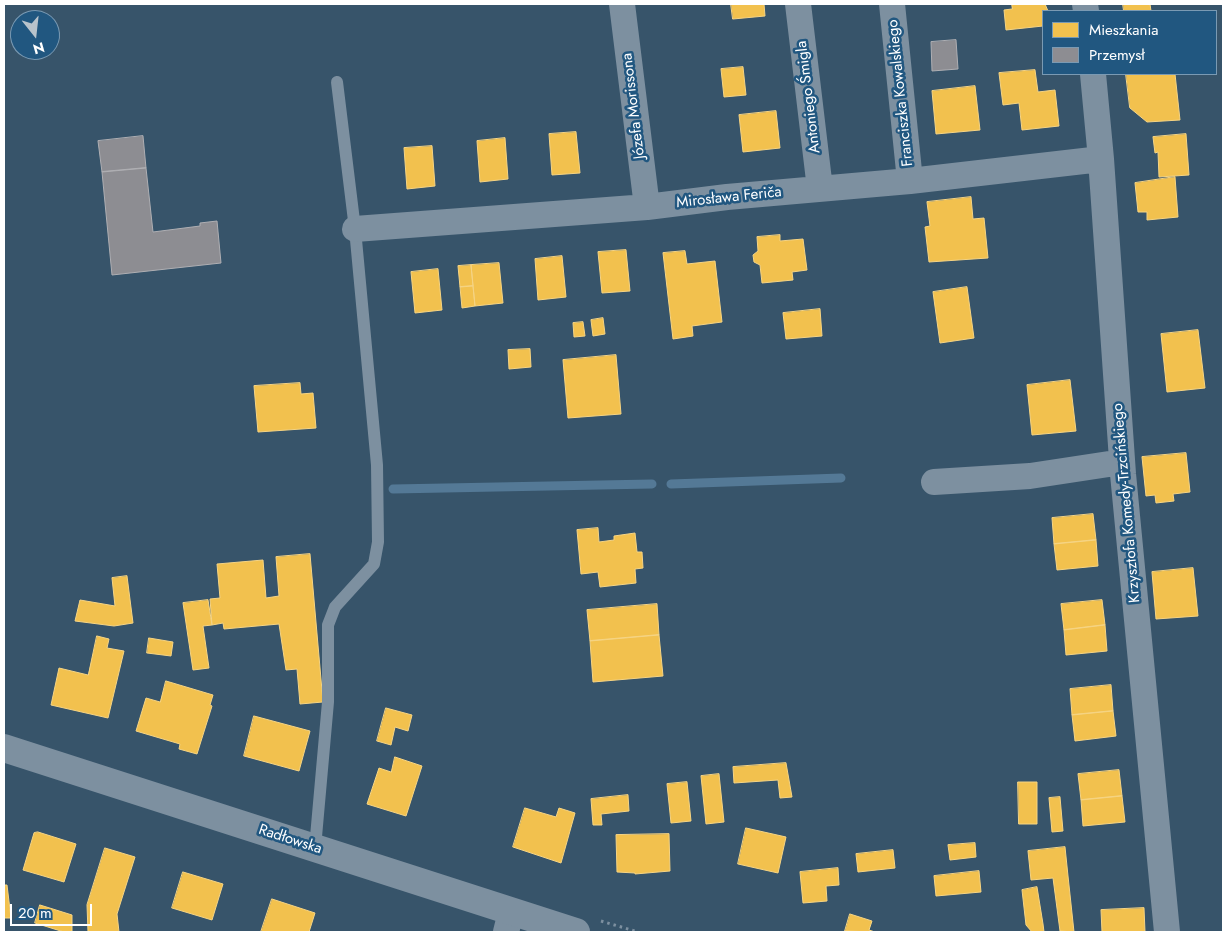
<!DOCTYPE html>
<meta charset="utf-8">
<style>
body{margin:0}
#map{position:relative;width:1227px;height:936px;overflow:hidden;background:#37546a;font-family:Jost,sans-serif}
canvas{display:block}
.frame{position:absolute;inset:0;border:5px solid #fff;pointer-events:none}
.legend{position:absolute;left:1042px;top:10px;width:175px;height:65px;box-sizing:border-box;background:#215780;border:1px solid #7a9ab3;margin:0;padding:6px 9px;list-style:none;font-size:15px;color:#fff}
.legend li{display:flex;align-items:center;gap:10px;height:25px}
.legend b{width:25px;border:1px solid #7a9ab3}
.north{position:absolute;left:10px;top:10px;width:50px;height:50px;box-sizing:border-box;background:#215780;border:1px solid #7a9ab3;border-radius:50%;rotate:164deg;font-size:14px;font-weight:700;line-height:20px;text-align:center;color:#fff}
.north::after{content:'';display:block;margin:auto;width:18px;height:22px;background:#b9c3cb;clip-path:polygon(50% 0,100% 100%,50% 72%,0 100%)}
.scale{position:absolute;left:10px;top:904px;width:82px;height:22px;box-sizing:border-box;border:2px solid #fff;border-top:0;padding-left:6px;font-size:15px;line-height:18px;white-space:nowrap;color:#fff;-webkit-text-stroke:4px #215780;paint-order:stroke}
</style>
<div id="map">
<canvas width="1227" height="936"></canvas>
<div class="frame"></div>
<ul class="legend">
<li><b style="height:14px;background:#f2c14e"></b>Mieszkania</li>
<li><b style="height:14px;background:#8d8d92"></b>Przemysł</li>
</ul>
<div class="north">N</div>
<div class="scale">20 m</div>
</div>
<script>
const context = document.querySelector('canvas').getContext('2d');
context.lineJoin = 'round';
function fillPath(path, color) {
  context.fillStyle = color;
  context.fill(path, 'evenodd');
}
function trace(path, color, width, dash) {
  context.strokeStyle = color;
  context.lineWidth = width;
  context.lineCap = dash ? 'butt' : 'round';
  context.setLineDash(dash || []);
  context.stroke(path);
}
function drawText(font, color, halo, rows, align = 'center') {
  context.font = font + ' Jost,sans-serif';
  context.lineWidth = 5;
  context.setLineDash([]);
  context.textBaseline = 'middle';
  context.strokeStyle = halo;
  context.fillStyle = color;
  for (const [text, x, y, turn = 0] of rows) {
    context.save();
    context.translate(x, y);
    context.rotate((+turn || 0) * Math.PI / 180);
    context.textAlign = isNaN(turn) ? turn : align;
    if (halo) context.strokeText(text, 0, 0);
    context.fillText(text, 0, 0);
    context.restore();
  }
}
const homes = new Path2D(`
 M731,4H764L765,16L733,19Z
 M1012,4H1045L1048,11H1043V26L1006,30L1004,10L1012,9Z
 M1123,4H1150L1151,11H1124Z
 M743,67L746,95L724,97L721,69Z
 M1035,70L1038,92L1055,90L1059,126L1022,130L1019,103L1003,105L999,73Z
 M1126,74H1175L1180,120L1147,122L1130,108Z
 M975,86L980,130L936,134L932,91Z
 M776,111L780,148L743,152L739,115Z
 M576,132L580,173L552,175L549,134Z
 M1186,134L1189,175L1159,177L1158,152L1155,153L1153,137Z
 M505,138L508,179L480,182L477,141Z
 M432,146L435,186L407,189L404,148Z
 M1175,177L1178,217L1147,220V212H1138L1135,183Z
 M971,197L973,219L984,218L988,258L929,262L925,227L930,226L927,202Z
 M780,235V241L803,239L807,270L792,272L793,280L762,283L760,265L754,262L753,255L758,251L757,237Z
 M626,250L630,291L602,293L598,252Z
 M685,251L687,264L715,261L722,322L692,326L693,336L673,339L663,253Z
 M562,256L566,297L538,300L535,259Z
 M499,263L503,303L475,306L471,265Z
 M471,265L473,286L460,287L458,266Z
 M438,269L442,310L415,313L411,272Z
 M473,286L475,306L462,308L460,287Z
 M967,287L974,338L940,343L933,292Z
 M820,309L822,336L786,339L783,313Z
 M603,318L605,334L593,336L591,320Z
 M583,322L585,336L574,337L573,323Z
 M1198,330L1205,388L1167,392L1161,334Z
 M530,349L531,367L509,369L508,350Z
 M616,355L621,414L568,418L563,360Z
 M1070,380L1076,431L1032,435L1027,385Z
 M300,383L301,394L313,393L316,428L258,432L254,386Z
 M1186,453L1190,492L1173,494L1174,501L1156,503L1155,495L1146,496L1142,457Z
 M1093,514L1096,540L1054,544L1052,518Z
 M598,528L599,542L614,540V536L635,533L637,552H642L643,568L635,569L636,583L600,587L598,572L581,574L577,530Z
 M1096,540L1098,566L1057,570L1054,544Z
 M310,554L323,702L300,704L297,669L286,670L279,624L224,629L223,623L212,625L210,599L220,598L217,564L263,560L266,598L279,596L276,557Z
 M1193,568L1198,616L1156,619L1152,572Z
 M127,576L133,623L114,626L75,621L80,600L115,606L112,578Z
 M208,600L212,625L203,626L209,668L193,670L183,603Z
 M1102,600L1105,625L1064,630L1061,604Z
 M657,604L659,635L590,641L587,610Z
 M1105,625L1107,651L1066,655L1064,630Z
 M659,635L663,676L593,682L590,641Z
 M97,636L109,639L107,648L124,651L108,718L51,705L59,668L88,675Z
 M149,638L173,642L171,656L147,653Z
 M166,681L213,695L210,705L212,706L197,754L179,749L180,744L136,731L146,698L160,702Z
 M1111,685L1113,711L1072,715L1070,689Z
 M386,708L412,715L408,731L395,727L391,745L377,741Z
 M1113,711L1116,736L1075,741L1072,715Z
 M254,716L310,731L299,771L244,756Z
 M395,757L422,766L406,816L367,804L379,768L391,772Z
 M786,763L792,797L780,798L778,780L734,783L733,767Z
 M1119,770L1122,796L1081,800L1078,774Z
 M719,774L724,822L706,824L701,776Z
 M687,782L691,821L671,823L667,784Z
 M1018,782H1037V824H1019Z
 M628,795L629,811L601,814L602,825H593L591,799Z
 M1122,796L1125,822L1083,826L1081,800Z
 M1060,797L1063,831L1052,832L1049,798Z
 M525,808L556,817L559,808L575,813L561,863L513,847Z
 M746,828L786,837L778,873L738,864Z
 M38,832L76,844L64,882L23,870L34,833Z
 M669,834L670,871L635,874V873L617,872L616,835Z
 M975,843L976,857L950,860L948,845Z
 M1065,847L1068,876L1074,932L1060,931L1053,878L1031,880L1028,851Z
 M105,848L135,857L117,914L119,932H88L87,905Z
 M893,850L895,868L858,872L856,854Z
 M838,868L839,885L826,886L827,901L803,903L800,872Z
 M979,871L981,892L936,896L934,876Z
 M183,872L223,884L212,920L172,908Z
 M4,885H7L11,918H4Z
 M1037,887L1043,924L1044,932H1032L1026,925L1022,890Z
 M272,899L315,913L309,932H261Z
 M40,905L72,915V932H64L35,923Z
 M1144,908L1145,932H1102L1101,910Z
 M850,914L872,921L869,930L875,932L845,931Z`);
const industry = new Path2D(`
 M956,40L958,69L932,71L931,42Z
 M143,136L146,168L102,172L98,141Z
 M146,168L153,232L200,226V223L217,221L221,263L112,275L102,172Z`);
const stream = new Path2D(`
 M671,484L841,478
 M393,489L652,484`);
const path = new Path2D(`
 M601,921L638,932`);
const service = new Path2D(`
 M315,848L328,702V625L335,607L374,564L378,542L377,465L355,229L337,82`);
const minor = new Path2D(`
 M622,4L647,207
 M798,4L820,189
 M892,4L910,181
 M1085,4L1086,11
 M1093,74L1101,159L1123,474L1167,932
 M355,229L647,207L727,197L910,181L1101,159
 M934,482L1030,476L1122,462
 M506,932L511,912`);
const tertiary = new Path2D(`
 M4,748L576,932`);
const streetNames = [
 ["Franciszka Kowalskiego",901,93,-96],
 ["Antoniego Śmigla",809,97,-97],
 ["Józefa Morissona",634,106,-97],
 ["Mirosława Feriča",729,198,-6],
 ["Krzysztofa Komedy-Trzcińskiego",1127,503,-95],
 ["Radłowska",290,840,18]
];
fillPath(homes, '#f2c14e');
trace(homes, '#f6d483', 1);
fillPath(industry, '#8d8d92');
trace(industry, '#afafb3', 1);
trace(stream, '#547996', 9);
trace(path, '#7d90a0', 3, [2.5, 4]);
trace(service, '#7d90a0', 12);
trace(minor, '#7d90a0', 26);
trace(tertiary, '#7d90a0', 28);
drawText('15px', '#fff', '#215780', streetNames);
</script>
